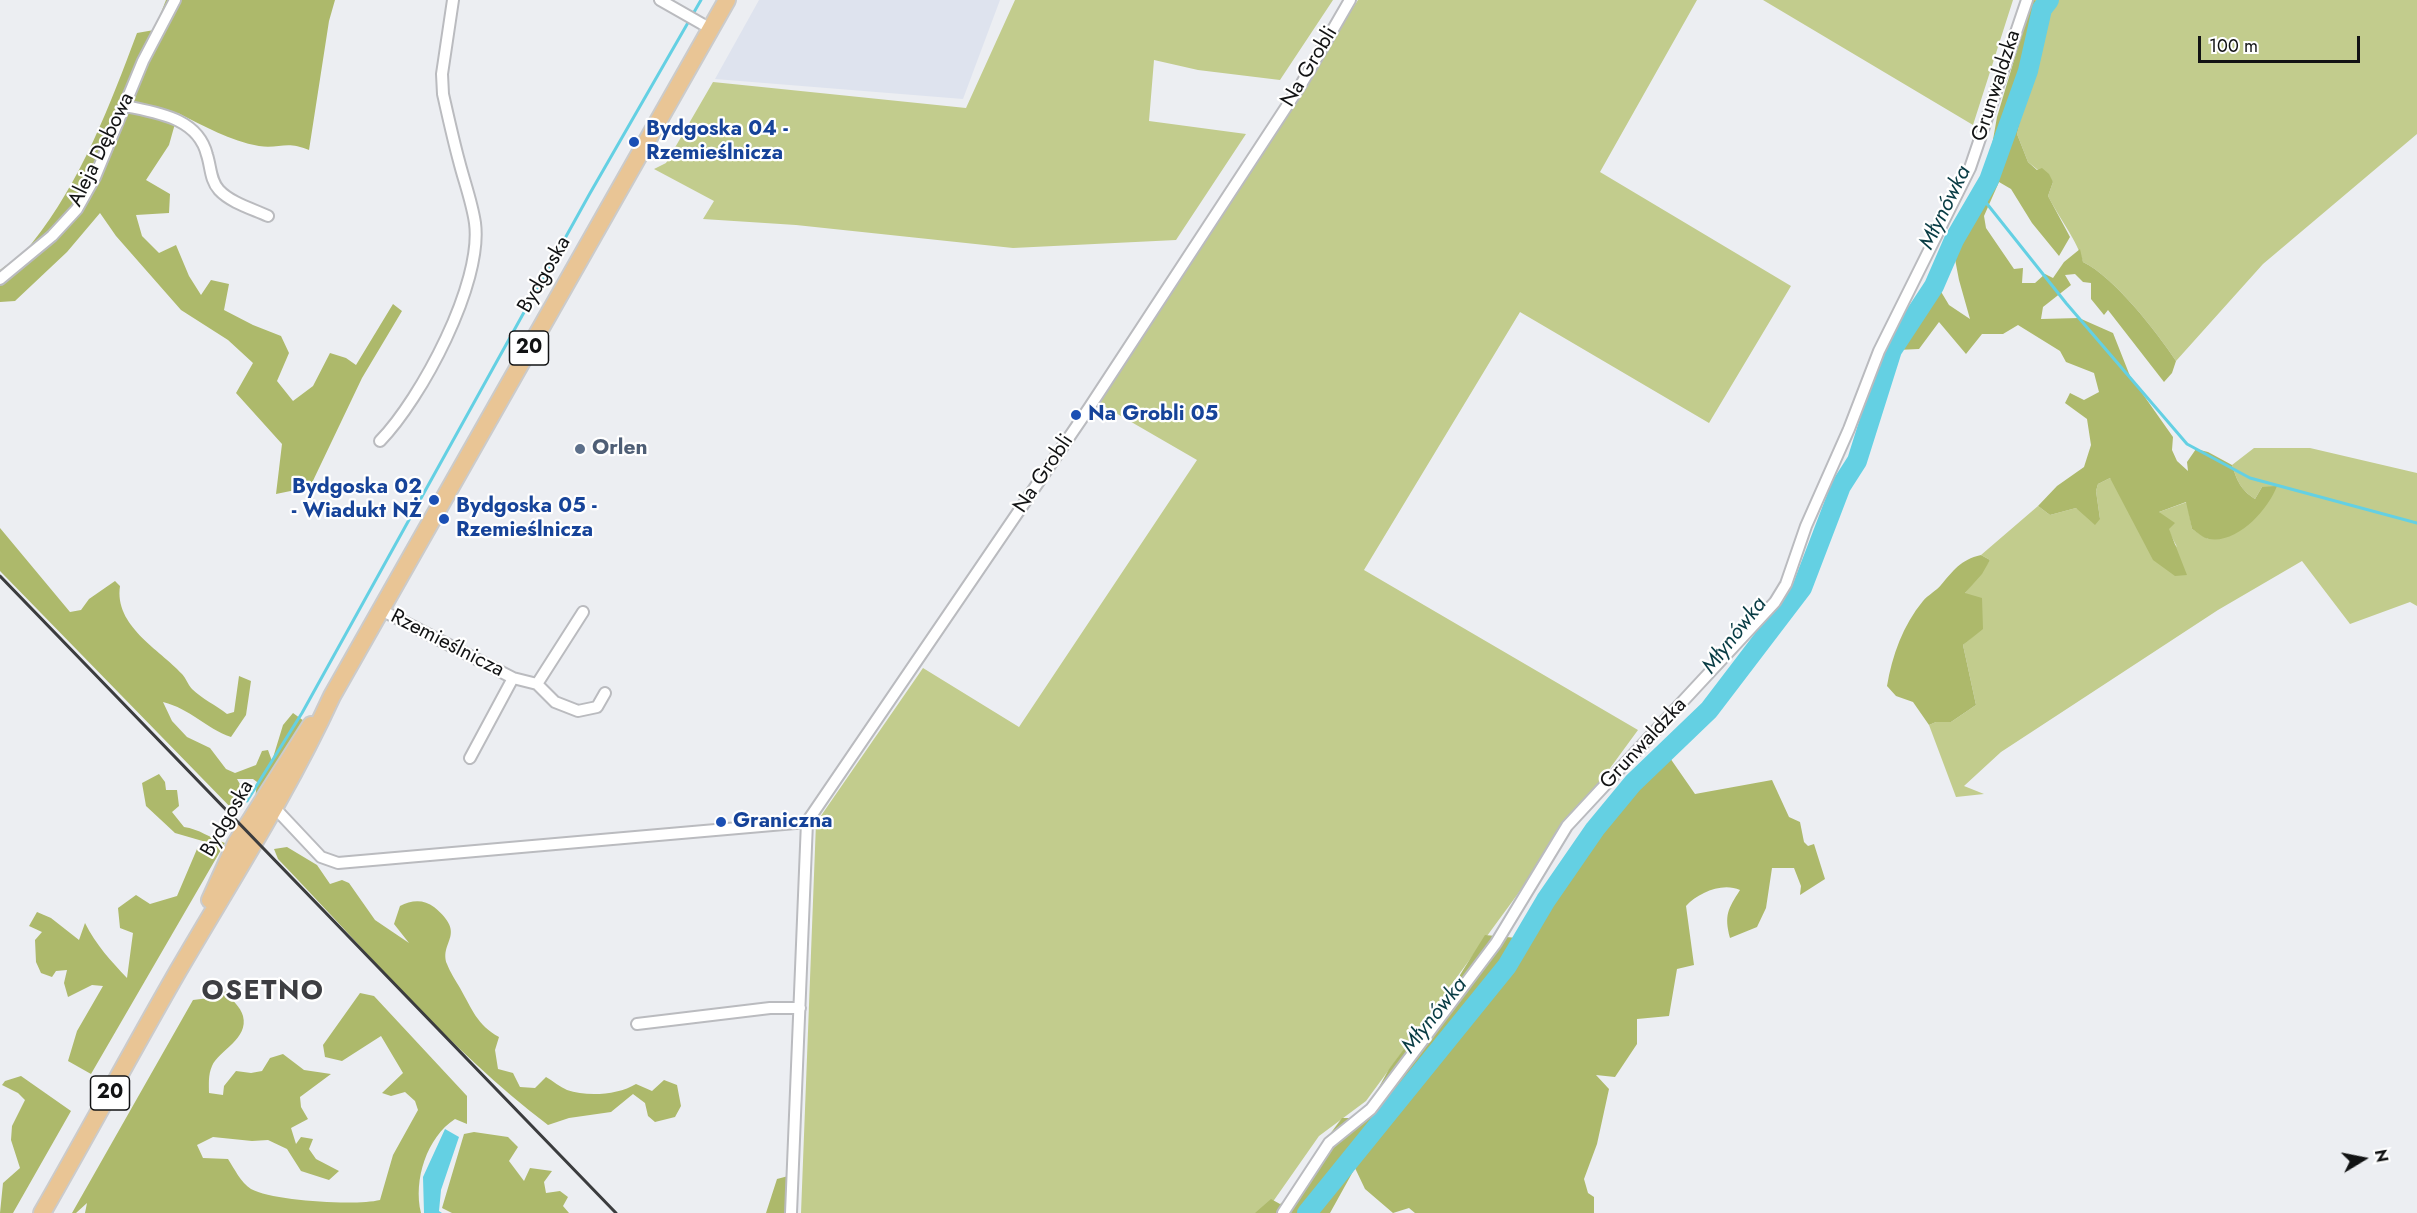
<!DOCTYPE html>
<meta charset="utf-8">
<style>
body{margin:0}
#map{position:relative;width:2417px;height:1213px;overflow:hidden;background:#eceef2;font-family:Jost,sans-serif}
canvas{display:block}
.north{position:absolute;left:2333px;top:1129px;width:60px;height:60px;-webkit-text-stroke:4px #fff;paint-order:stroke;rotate:80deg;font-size:16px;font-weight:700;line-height:24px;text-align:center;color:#121314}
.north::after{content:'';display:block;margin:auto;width:21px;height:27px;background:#121314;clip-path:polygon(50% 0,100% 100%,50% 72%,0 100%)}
.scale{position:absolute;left:2198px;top:36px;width:162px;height:27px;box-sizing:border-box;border:3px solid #121314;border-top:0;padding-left:8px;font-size:18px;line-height:21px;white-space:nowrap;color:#121314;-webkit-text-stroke:4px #fff;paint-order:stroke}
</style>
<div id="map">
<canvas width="2417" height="1213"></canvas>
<div class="north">N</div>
<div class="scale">100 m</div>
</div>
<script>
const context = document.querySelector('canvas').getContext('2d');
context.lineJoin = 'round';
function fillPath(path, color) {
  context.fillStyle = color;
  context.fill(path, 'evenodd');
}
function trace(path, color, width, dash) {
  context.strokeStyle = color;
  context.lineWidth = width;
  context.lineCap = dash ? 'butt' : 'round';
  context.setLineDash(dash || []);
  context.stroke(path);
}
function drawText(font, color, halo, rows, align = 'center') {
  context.font = font + ' Jost,sans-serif';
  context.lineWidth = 4.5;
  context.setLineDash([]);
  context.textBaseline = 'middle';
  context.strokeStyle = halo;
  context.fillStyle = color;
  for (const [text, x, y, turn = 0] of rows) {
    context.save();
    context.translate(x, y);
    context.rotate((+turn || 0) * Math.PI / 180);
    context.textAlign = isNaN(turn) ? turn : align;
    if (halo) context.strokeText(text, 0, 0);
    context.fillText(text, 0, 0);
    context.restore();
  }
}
const built = new Path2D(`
 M759,0H1000L963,99L715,79Z`);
const green = new Path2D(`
 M1015,0H1333L1280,80L1198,70L1154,60L1149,121L1246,134L1176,240L1013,248L796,225L703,219L714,201L654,169L666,163L713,82L966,108Z
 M1358,0H1697L1600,172L1791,286L1709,423L1520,312L1364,570L1638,730L1366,1101L1319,1136L1265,1213H801L816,823L923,668L1019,727L1197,460L1095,401Z
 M1763,0H2013L1973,125Z
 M2050,0H2417V134L2263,264L2176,361C2157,332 2114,277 2083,262C2078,242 2058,216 2048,196L2053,182L2028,162L2017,134Z
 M2254,448H2310L2417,473V606L2410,602L2350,624L2302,561L2218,610L2001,752L1964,786L1984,794L1956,797L1929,725L1936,722H1951L1976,705L1963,645L1972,637L1965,593L1990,560L1981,555L2038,506L2050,515L2076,508L2100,519L2096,491L2098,484L2110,478L2177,547L2159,512L2187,502L2192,529L2208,539L2276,487H2262L2255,499C2241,490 2237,481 2232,465Z`);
const forest = new Path2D(`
 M166,0H335L329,21L309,150C286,140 280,149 259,146C230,141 204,126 178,113L169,145L146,180L170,194L169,213L136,215L142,236L159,253L176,245L189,276L201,295L211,280L229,284L224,310L253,325L281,336L289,353L277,381L293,401L313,386L330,353L346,358L356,365L393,304L402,311L362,378L310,487L276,494L282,444L236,393L253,363L228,340L181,310L116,236L100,213L67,252L15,301L0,302V270C10,262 24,254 32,243C81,182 110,105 137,33L154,30Z
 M2032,0L2051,1L2017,134L2028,162L2037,170L2042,168L2049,174L2053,182L2048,196L2070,237L2059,256L2032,223L2011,189L1999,182L1984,216L1986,228L2014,269L2023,268L2022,283H2035L2045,274L2053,278L2064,262L2080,249L2083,262C2114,277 2157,332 2176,361L2172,373L2164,382L2108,310L2104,315L2091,299V283L2083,282L2075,274L2065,275L2071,285L2043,307L2041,319L2079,318L2113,333L2130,376L2173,437L2172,450L2177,461L2188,471L2187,462L2196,449L2208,452L2232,465C2237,481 2241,490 2255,499L2262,487L2277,486C2268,510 2237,544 2209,539C2203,538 2197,532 2192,529L2186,502L2159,512L2175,523L2169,529L2187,575L2175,576L2153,560L2110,478L2098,484L2096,491L2100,519L2095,525L2076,508L2050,515L2038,506L2057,486L2084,467L2091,445L2087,419L2065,403L2070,393L2084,400L2099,392L2094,373L2066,362L2060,351L2018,325L2003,334H1982L1966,354L1939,322L1919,349L1897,350L1919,306L1931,275L1949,305L1970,319L1959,280L1950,233L1988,168L1997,117Z
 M0,528L70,612L81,610L89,599L115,581L120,586C114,626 159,649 182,674C186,678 188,685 192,689C202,699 216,705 227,714L234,712L239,676L251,681L246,715L231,737C205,728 191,709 163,702L172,721L187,737L210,748L226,769L235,773L256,765L262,751L268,750L272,761L283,725L293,713L304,721L287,746L278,772L255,800L257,782L253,779H237C245,791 244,801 237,814L0,571Z
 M1981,555L1990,560L1982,574L1965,593L1982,598L1983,629L1963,645L1976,705L1951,722H1936L1929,725L1913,702L1896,696L1887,686C1892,656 1903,625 1923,601C1928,595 1936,591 1941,585C1954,570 1960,560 1981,555Z
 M1661,745L1695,794L1772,780L1789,817L1800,822L1804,842L1808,846L1814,844L1825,879L1800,895L1801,886L1794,868H1772L1766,908L1757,927L1730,938C1724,915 1728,909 1740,890C1722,882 1698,893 1686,906L1694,965L1677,969L1669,1016L1637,1019V1044L1615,1077L1596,1075L1609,1089L1597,1144L1584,1179L1588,1193L1594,1197V1213H1415L1409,1208L1393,1213L1365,1189L1355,1168L1330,1213H1255L1271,1199L1280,1204L1305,1187L1321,1146L1342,1118H1362L1389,1069L1406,1046L1420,1049L1459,992L1460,975L1485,935L1517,938L1558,868L1598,816Z
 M159,774L165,782L166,790H177L179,806L172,812L184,827C199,829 210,838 225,843L91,1074L68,1061L77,1031L103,986L92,985L68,997L64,983L67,970L56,971L52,977L41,973L36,962L35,940L42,932L29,926L37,912L51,918L79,940L85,923C96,945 111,961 127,978L133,933L120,928L118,908L136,895L150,904L177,896L197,849L206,842L175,833L146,806L142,783Z
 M287,847L317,865L330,884L342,880L349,883L375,920L409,943L394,924L400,906C411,900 424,899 434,907C468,935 439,941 447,964C450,972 456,981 460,988C472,1009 477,1025 499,1037L495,1050L498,1069L513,1073L520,1087L535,1088L546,1077C553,1081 560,1087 567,1090C587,1097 618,1095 636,1084L652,1091L664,1080L677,1085L681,1106L675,1117L655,1122L648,1116L645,1103L633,1094L611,1112L569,1118L548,1125C448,1049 365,949 278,859L274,849Z
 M224,990C230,998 241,1007 243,1016C249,1039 219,1050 212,1066C208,1075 209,1084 209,1093L223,1095L224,1086L236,1071L251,1073L262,1071L270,1058L283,1054L304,1070L331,1074L300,1097L301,1107L308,1119L291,1128L296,1144L301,1137L313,1139L309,1149L316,1159L339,1171L329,1180L301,1171L287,1149L268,1140L252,1141L213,1137L197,1145L203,1158L228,1159C234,1168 241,1183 251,1189C273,1201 355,1206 380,1200L393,1155L418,1110L415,1101L405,1092L391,1096L382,1093L403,1073L381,1036L342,1061L325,1057L323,1045L360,993L374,996L467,1096V1124L455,1119C427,1137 413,1180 421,1213H85L87,1203L76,1213H72L193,1000L209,998Z
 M21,1076L71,1111L13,1213H0L3,1183L20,1168L11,1140L12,1126L25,1100L18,1093L2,1085L5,1081Z
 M474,1132L508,1137L518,1147L509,1161L524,1181L530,1168L552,1171L544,1182L546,1193L560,1191L568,1197L563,1206L569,1213H452L442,1208L464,1134Z
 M792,1175L795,1181L796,1213H766L777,1179Z`);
const water = new Path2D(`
 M445,1129L459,1137L441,1190L439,1211L442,1213H424L423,1177Z`);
const stream = new Path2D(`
 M1980,195L2066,303L2187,444L2250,478L2417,523
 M247,801L302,713L589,195L701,0`);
const river = new Path2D(`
 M1307,1213L1507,966L1546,900L1595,829L1633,783L1709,710L1802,588L1841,486L1857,461L1892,350L1934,286L1954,240L1989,180L2028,71L2042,9L2049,0`);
const minor = new Path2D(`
 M660,0L711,29
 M125,106C158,113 198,118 207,155C211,167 210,180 219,190C231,203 253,209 268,216
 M0,279L52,236L77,209L95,177L143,61L175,0
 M380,441C421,399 483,283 475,223C472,202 464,181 459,161C453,139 448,116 443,94L442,74L453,0
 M381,610L513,678L537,684L555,702L578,711L597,707L605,693
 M537,684L583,612
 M470,758L513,678
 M273,806L321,857L338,863L807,822
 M807,822L1089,408L1302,83L1350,0
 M637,1024L770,1008H800
 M791,1213L807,822
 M1283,1213L1329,1143L1371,1109L1496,943L1567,826L1775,602L1786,584L1806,526L1849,429L1879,351L1970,168L2027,0`);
const primary = new Path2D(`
 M210,900L236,843L311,725
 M42,1213C88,1133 132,1051 178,971C231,880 288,792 332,696L727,0`);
const rail = new Path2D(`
 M0,576L616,1213`);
const markers = [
 [634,142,6,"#1a4fb4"],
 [1076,415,6,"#1a4fb4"],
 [580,449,6,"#5c6f8a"],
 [434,500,6,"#1a4fb4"],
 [444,519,6,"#1a4fb4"],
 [721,822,6,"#1a4fb4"]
];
const shields = [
 [529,348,39],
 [110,1093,39]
];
const shieldNames = [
 ["20",529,348],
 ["20",110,1093]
];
const streetNames = [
 ["Na Grobli",1310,67,-59],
 ["Grunwaldzka",1997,86,-72],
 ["Aleja Dębowa",102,150,-64],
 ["Bydgoska",545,275,-60],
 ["Na Grobli",1044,474,-56],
 ["Rzemieślnicza",447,644,27],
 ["Grunwaldzka",1644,744,-47],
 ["Bydgoska",228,819,-60]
];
const transitNames = [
 ["Bydgoska 04 -",646,130],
 ["Rzemieślnicza",646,154],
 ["Na Grobli 05",1088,415],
 ["Bydgoska 02",422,488,"right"],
 ["- Wiadukt NŻ",422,512,"right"],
 ["Bydgoska 05 -",456,507],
 ["Rzemieślnicza",456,531],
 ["Graniczna",733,822]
];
const serviceNames = [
 ["Orlen",592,449]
];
const waterNames = [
 ["Młynówka",1946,208,-64],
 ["Młynówka",1735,636,-52],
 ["Młynówka",1435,1016,-51]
];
const districtNames = [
 ["OSETNO",263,992]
];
fillPath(built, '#dee3ee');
fillPath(green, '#c2cc8d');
fillPath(forest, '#adb96b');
fillPath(water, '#64d0e3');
trace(stream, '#64d0e3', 3);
trace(river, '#64d0e3', 20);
trace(minor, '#babbbf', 14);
trace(primary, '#cbcbcb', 20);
trace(minor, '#fff', 10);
trace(primary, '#e9c595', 16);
trace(rail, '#3b3c3e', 3);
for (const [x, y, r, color] of markers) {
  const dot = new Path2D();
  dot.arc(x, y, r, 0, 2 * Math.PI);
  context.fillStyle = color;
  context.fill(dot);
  trace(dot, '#fff', 2);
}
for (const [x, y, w] of shields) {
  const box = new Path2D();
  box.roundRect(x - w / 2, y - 17, w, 34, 4.5);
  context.fillStyle = '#fff';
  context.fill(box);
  trace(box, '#121314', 1.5);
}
drawText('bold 20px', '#121314', null, shieldNames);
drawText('21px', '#121314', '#fff', streetNames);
drawText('bold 21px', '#164399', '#fff', transitNames, 'left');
drawText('bold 21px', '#4e5e75', '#fff', serviceNames, 'left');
drawText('italic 22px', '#083c44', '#fff', waterNames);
context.letterSpacing = '1.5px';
drawText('bold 27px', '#3d3e42', '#fff', districtNames);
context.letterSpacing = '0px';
</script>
